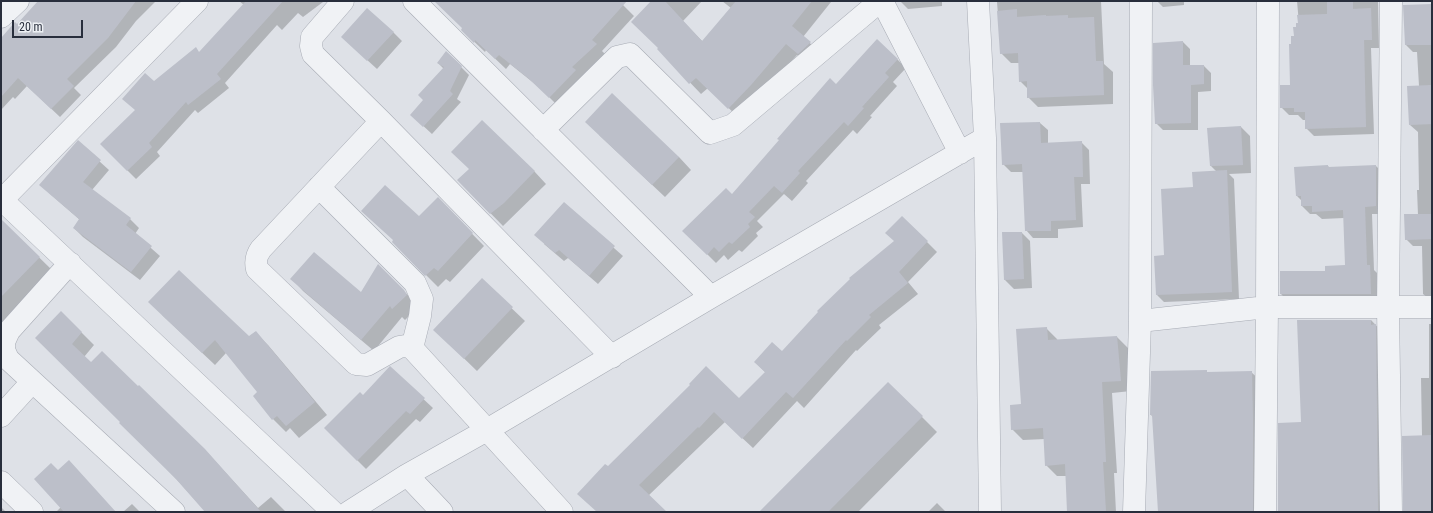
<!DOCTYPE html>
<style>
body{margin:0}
#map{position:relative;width:1433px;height:513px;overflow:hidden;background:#dee1e7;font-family:"Roboto Condensed",sans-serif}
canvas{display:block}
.frame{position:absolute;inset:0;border:2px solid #282e3c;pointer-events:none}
.scale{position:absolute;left:12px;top:20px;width:71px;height:18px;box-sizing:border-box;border:2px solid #282e3c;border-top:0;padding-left:5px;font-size:12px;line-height:14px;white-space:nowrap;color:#282e3c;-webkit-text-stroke:3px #edf0f4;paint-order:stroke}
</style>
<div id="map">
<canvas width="1433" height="513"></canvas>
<div class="frame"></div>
<div class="scale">20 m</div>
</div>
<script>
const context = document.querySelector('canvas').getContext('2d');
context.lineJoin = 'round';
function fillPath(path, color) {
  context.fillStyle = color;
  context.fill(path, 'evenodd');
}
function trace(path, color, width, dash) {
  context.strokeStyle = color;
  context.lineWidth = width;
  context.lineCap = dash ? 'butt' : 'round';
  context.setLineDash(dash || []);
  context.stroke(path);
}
const shadow = new Path2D(`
 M48,1H156L136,21L116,47L74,88L81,95L60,117L27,86L15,99L13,97L1,110V40Z
 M239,1L323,2L303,17L298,13L282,30L277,25L225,83L229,88L198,113L195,110L157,152L160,156L136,179L101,144L136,111L154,82L200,53L244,5Z
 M441,1H619L634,16L602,51L606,55L560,108L540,88L510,64L506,69L486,50L485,52L462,30L464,28Z
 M653,1H702L683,21L703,42L731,8L722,1H829L831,2L803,37L822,54L810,64L797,55L740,119L708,88L701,94L658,49L659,48Z
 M900,1H942V6L908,9Z
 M1101,1L1104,64L1113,72V104L1038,107L1028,97V89L1020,81L1019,63H1011L1001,53L997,2Z
 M1157,1H1184V5L1163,7Z
 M1297,1H1378L1379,48H1371L1374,134L1314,136L1306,128V120H1303L1298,115H1289L1281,107L1291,86L1292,45L1299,24Z
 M1432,5V301L1423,294L1422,246H1413L1406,239L1418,215L1417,190H1419L1418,132L1410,125L1419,86L1417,52H1413L1406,45Z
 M393,32L402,41L377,69L342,37Z
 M1183,42L1190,49V66H1204L1211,73V91L1198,92V130H1163L1156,123Z
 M446,52L469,75L457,99L461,102L432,134L419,122L424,100L444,69L438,63Z
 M897,59L906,68L893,82L897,86L870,116L872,117L857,134L853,130L806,181L808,183L792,201L784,194L757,221L763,227L756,233L758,236L742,252L739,250L728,260L724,255L716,263L684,231L732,196L836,85Z
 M1040,123L1048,130V144L1081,142L1089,150L1090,184H1081L1083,227L1058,229V238H1033L1026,230L1023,172H1011L1003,164L1001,124Z
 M1241,127L1250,136L1251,173L1229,174L1234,179L1239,299L1164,302L1157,295L1194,188L1217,172L1211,166L1208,128Z
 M599,135L679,157L691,170L665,197Z
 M78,142L109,170L92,190L130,219L139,228L135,234L160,256L140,280L83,237L74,228L80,220L49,193Z
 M1328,166L1330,168L1376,166L1384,174V214H1372L1374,270L1378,274V302H1289L1281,294V272H1326L1346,266L1344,218L1322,219L1316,214H1310L1302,206V201L1297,196Z
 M470,169L534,171L546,184L503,226L458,180Z
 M438,199L484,246L450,282L446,279L438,287L393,242Z
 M564,204L623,256L598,284L568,258L564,261L544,244Z
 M902,217L937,252L908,282L918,294L879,325L881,328L857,351L856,350L804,408L797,401L753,448L725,422L648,496L665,512H598L608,468L692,385L740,399L766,373L755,362L782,352L895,241Z
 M8,227L52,270L1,323V234Z
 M1022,233L1030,241L1032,288L1014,289L1005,280Z
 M378,266L416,303L418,307L405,320L402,317L374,351L303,291L292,279L361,293Z
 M482,280L525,321L477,371L447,342Z
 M61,312L94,345L84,357L205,450L258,508L271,497L286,512H206L178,481L122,422L36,338Z
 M162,315L249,337L255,332L268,345L327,415L299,438L290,428L286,432L273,419L254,396L259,392L226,353L215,365Z
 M1371,320L1387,337L1390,512H1283L1302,423Z
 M1429,324H1432V512H1404L1422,436L1421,378H1429Z
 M1046,328L1057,339L1058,341L1117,337L1128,348L1131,391L1112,393L1117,473H1114L1116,512H1068L1066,476H1057L1046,465L1045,439L1023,440L1012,429L1022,405Z
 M390,368L433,408L420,422L416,419L366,469L325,428L363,396Z
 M1152,372H1251L1260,380L1257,512H1159L1153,417L1151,415Z
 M888,383L937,432L858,512H760Z
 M58,471L116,512H56L61,507Z
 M937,503L946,512H928Z
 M132,504L140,512H123Z
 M1,507L6,512H1Z`);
const building = new Path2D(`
 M38,1H136L108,38L67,79L74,86L51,109L18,78L1,97V38L15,22L17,24Z
 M246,1H283L217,74L221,79L188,105L186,102L149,143L152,147L127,171L100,144L135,110L122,99L145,73L154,81L196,47L199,52Z
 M434,1H627L592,40L597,44L572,67L576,70L549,98L528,78L499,55L495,59L475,40L474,43L461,30L462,28Z
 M651,1H665L702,41L736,1H812L792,26L811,42L798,54L786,44L751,85L728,109L696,78L689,84L657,49L658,48L631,22Z
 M1327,1H1353V9L1371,8L1372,40H1364L1366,127L1305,129V112H1294V108H1280V85H1290L1289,44H1291V36H1294L1293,27H1296V23H1298L1297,15L1327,14Z
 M1432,4V45H1405L1403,5Z
 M367,8L394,32L367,61L341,37Z
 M1017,9V17L1046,15V16L1068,15V18L1094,17L1096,61H1103L1104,95L1027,98V81L1019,82L1018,53L1000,54L997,11Z
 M877,39L898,59L885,73L889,77L862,107L864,108L848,126L844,122L798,171L800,173L782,193L774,186L749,212L755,217L748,224L750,227L732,244L729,242L719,252L714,247L707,255L682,231L726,188L732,194L779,140L777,139L830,78L836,84Z
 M1183,41V65H1204V84L1191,85V123L1155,124L1153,85V43Z
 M446,51L462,66L450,91L453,94L423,127L410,115L423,100L418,95L444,67L437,63Z
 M1432,85V124L1409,125L1407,86Z
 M612,93L679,157L652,185L585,122Z
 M482,120L535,171L504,203L490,214L457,180L469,169L451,152Z
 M1040,122L1041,143L1082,141L1083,177H1074L1076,220L1051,221V231H1025L1022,164L1002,165L1000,123Z
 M1241,126L1243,165L1210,166L1207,128Z
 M78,140L101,160L83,182L131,218L126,225L152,246L131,272L73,228L79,219L39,185Z
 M1328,165V167L1376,165V206L1365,207L1367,265H1370L1371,294H1280V271H1325V266L1345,265L1343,210L1312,212V206H1301V196H1296L1294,167Z
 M1227,170L1232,292L1156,295L1154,256L1164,255L1161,189L1193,187L1192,172Z
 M385,185L419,216L438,197L473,233L438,271L434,268L425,276L392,242L393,240L361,211Z
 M564,202L615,246L589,276L559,250L555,253L534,235Z
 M1404,214H1432V239L1405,240Z
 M902,216L928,241L899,272L908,283L869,315L871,317L847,341L846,340L793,398L786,392L742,439L714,412L699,428L698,427L639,485L667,512H597L577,494L605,464L608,466L690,385L689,384L706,366L739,398L765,372L754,362L772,342L782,351L818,312L817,311L850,279L849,278L894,241L885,233Z
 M1,219L40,257L1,297Z
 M1002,232H1022L1024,279L1004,280Z
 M314,252L361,292L378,264L404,290L407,295L392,309L390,306L361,340L290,279Z
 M179,270L249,336L256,331L315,402L286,426L277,416L272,420L253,396L257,392L215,340L202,353L148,302Z
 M482,278L513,307L464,359L433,330Z
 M61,311L82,332L72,344L91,362L102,351L138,386L139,385L205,449L261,512H205L176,479L119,423L120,422L35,338Z
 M1297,320H1371V325L1376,324L1378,512H1278V423L1301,422Z
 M1047,327L1048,340L1117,336L1121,381L1102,382L1106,462H1103L1106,512H1067L1065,464L1045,466L1043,428L1011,430L1010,405L1021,404L1016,329Z
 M390,366L425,398L410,414L406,411L357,461L324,428L360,392L363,395Z
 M1207,370V372L1252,371L1253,421V512H1158L1152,415H1150L1151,371Z
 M888,382L923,416L828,512H759Z
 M1432,435V512H1403L1402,436Z
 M69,460L116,512H64L34,479L51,463L58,470Z`);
const minor = new Path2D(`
 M343,1L312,37L311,46L313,54L381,121L612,357
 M414,1L711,297
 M882,1L960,153
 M978,1L985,138L990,512
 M1391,1L1388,308L1391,512
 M1,17L18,1
 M381,121L261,249C256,256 255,261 257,269L356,364L367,365L399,347L405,346L412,348L562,512
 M543,130L617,57L630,54L710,133L733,125L880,1
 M319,187L415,283L422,299L420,316L412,348
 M1,199L333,512
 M1,201L197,1
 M70,263L9,331L4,342V350L8,359L174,512
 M1140,321L1267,307H1432
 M1,416L32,382
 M407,475L442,512
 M1,482L32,512
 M349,512L407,475L487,430L711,297L985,138
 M1134,512L1140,321L1141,1
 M1265,512L1267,307L1268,1`);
fillPath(shadow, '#0003');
fillPath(building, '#bcbfc9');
trace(minor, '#a7abb4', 23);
trace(minor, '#f0f2f5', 22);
</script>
